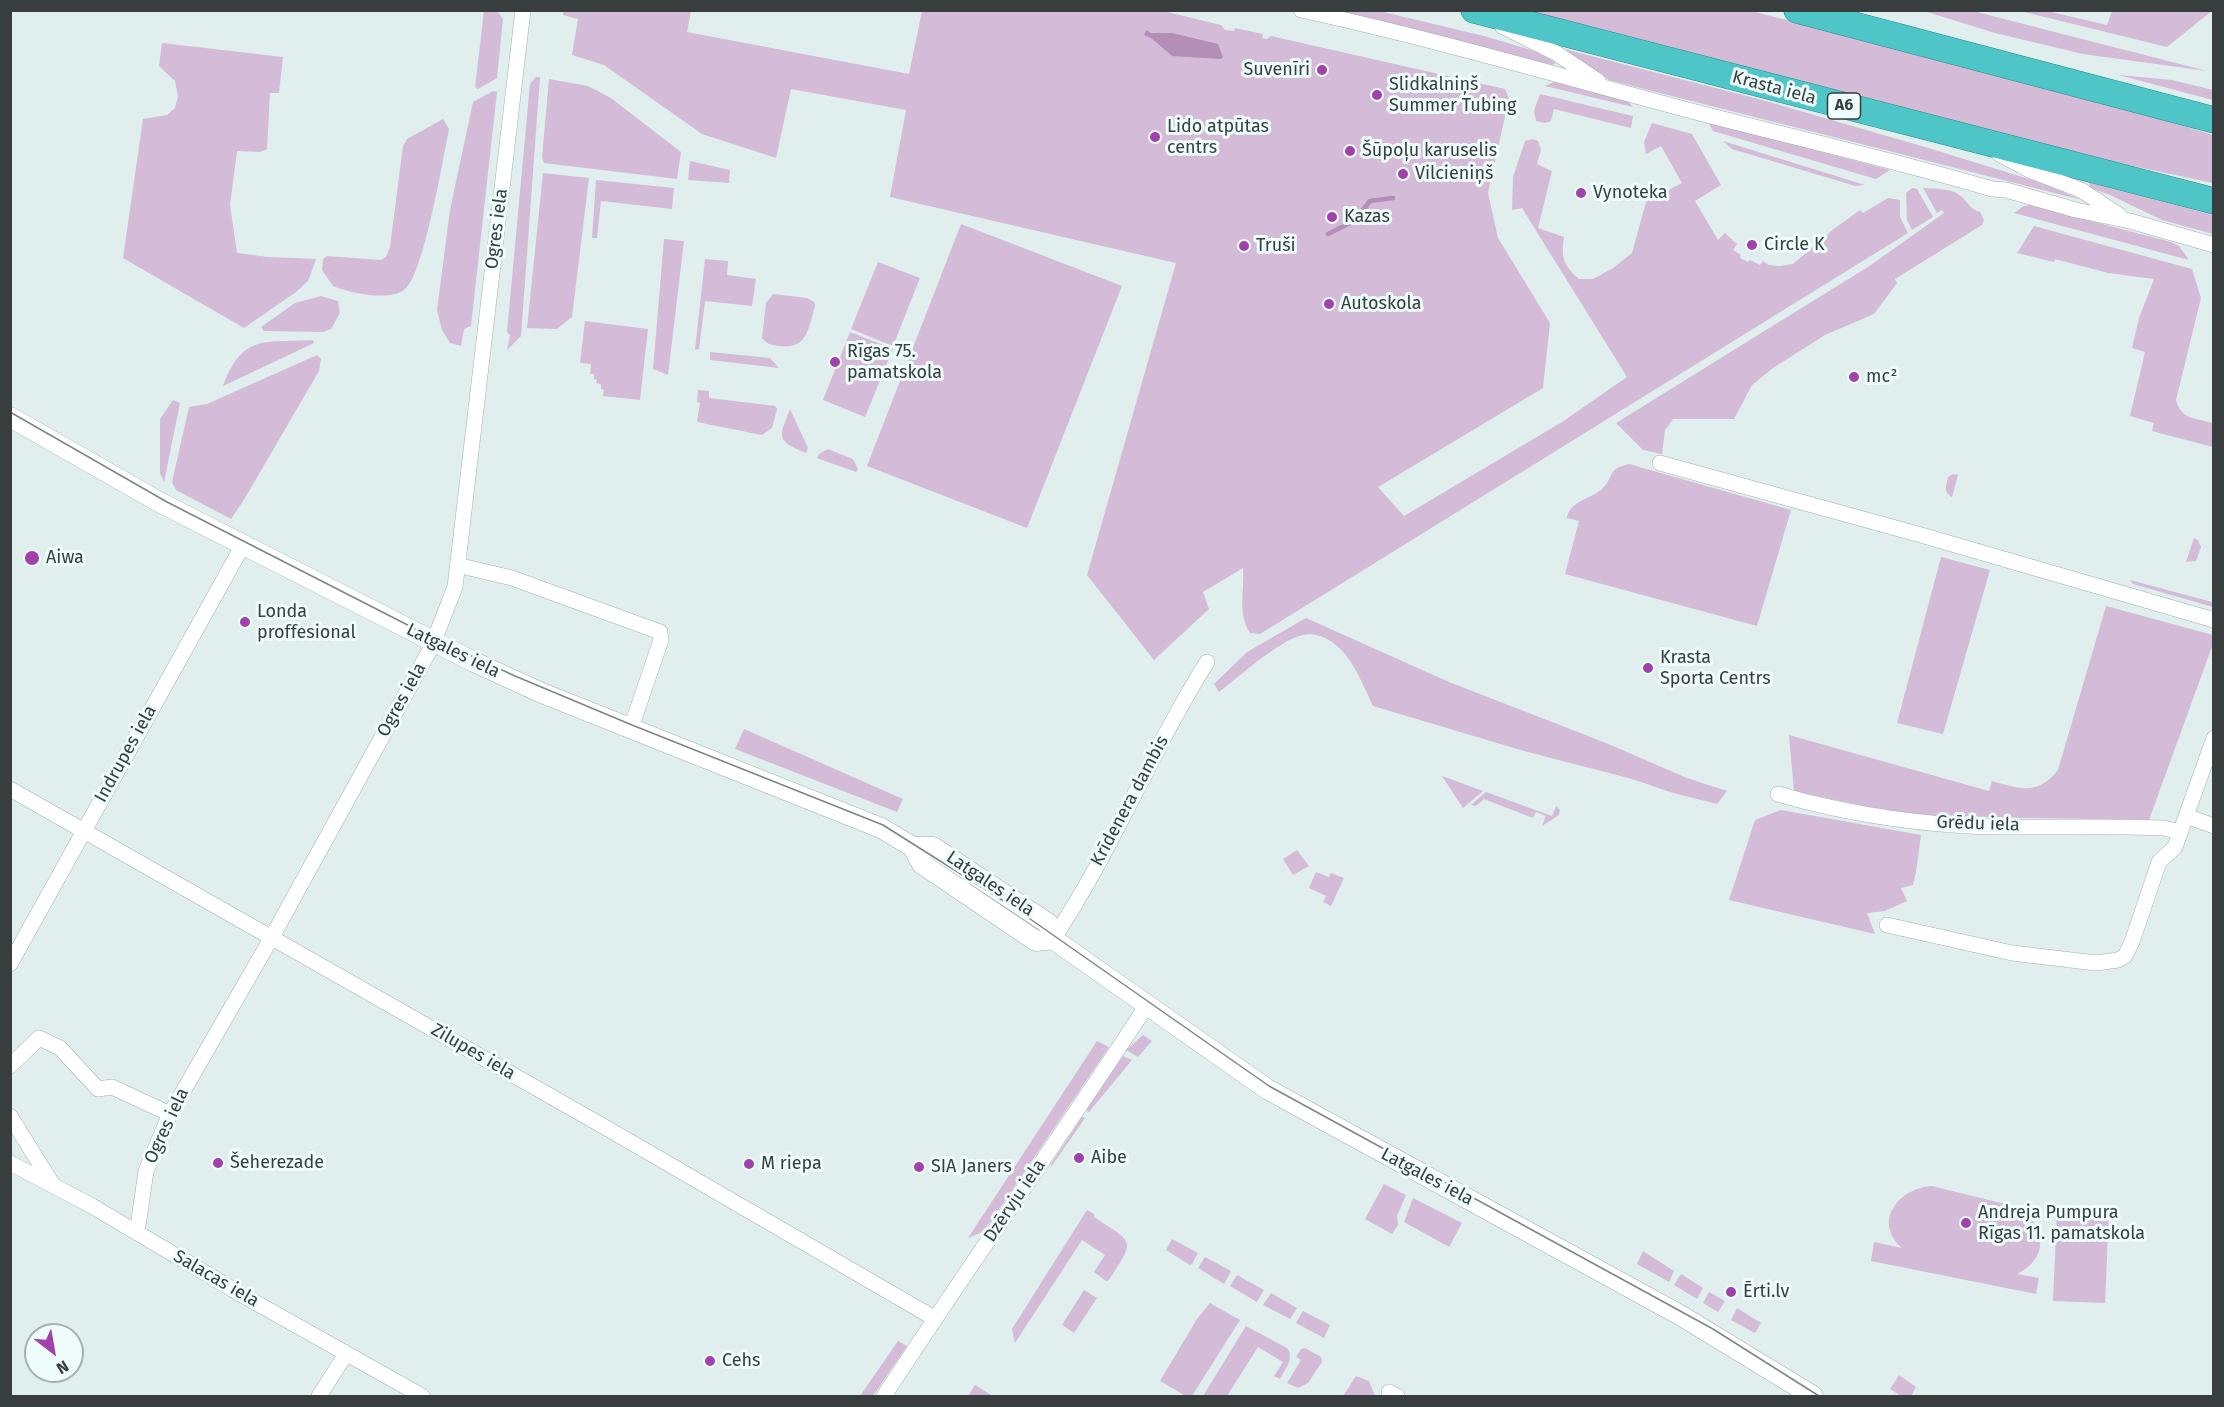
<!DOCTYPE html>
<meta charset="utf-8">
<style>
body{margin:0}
#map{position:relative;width:2224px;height:1407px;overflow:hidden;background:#e1eeee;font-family:"Fira Sans",sans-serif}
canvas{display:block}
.frame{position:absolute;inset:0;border:12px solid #383d3d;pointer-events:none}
.north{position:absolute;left:24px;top:1323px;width:60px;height:60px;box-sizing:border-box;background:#eefcfc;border:2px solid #a5b0b0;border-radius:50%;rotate:149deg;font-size:16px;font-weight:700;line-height:24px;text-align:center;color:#383d3d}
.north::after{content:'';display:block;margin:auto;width:21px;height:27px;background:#a042ab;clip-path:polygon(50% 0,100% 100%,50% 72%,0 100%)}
</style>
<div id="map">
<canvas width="2224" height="1407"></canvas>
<div class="frame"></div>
<div class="north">N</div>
</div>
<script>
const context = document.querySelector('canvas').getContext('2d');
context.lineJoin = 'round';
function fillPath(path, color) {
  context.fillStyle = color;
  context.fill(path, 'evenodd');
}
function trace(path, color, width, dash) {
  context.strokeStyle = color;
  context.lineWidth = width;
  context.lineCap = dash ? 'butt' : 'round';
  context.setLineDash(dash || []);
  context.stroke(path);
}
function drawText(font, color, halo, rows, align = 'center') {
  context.font = font + ' "Fira Sans",sans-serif';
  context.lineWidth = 6;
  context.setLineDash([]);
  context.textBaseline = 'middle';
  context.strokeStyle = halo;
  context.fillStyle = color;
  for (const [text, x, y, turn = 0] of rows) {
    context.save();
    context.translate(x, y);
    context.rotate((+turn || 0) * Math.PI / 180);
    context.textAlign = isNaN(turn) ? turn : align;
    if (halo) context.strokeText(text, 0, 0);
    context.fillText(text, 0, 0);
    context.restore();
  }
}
const green = new Path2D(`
 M564,10L691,11L687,32L909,74L922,11H1163L1221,25L1225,30L1234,31L1235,28L1263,34L1262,38L1267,39L1271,36L1505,89L1509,98L1488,193L1498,238L1550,323L1543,388L1378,487L1404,516L1562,422L1627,377L1522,208L1512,210L1513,177L1525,141L1533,139L1538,141L1541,150L1537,164L1552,171L1538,228L1564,237C1561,258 1563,265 1579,279H1593L1613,268L1632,253L1646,202L1682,183L1661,146L1646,154L1644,142L1652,123L1692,134L1721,185L1695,201L1718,240L1725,233L1737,244L1733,250L1741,255L1740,258L1748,262L1750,260L1760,265L1763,261L1769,265L1780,266L1793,264L1835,228L1860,210L1863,213L1888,198L1900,200V217L1908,233L1260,634L1250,633C1237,613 1245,589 1243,568L1203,592L1209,609L1154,660L1087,575L1176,263L890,197L906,110L791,89L776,158L702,134L604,65L572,55L578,19L563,15Z
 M2213,10L2167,47L2020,11H2047L2107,25L2112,11Z
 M484,11H497L503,19L497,78L478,89L475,87Z
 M1338,11H1379L1484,36L1538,52L1556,63L1552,65Z
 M1525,11H1751L2082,95L2213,135V183L2109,161Z
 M1924,11H1973L2207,71L2083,54L1995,33Z
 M162,43L283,57L279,93H270L267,149L260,152L237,151L230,205L237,253L268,257L316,259L308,281L296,292L244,328L123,258L143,119L167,115L175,108L178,96L175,81L159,66Z
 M1564,49L1762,100L1925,147L2042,183L2082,200L1609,80Z
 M2118,75L2172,80L2213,90V100Z
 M536,77H540L521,336L507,350L510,335L507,332L530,84Z
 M549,79L588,86L611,98L681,152L677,179L544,163L542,157Z
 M1554,82L1628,101L1633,107L1545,86Z
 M493,91L497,92L471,326L464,329L461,346L450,343L442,330L437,310L450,210L473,102Z
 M1540,94L1633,116L1631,128L1554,109L1551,121L1545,123L1536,121L1534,111Z
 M443,119L449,129C443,158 424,274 405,289C390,302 350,293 333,286L322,270L323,259L327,256L381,260L386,257L390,247L403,146L407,139Z
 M1711,122L1890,170L1876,179L1713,131L1709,124Z
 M1723,141L1865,185L1855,186L1842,182L1732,149Z
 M690,161L730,170L729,183L688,180Z
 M543,173L589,178L572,317L557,329L527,328Z
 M596,180L674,188L672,209L601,201L597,238H592Z
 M2090,183L2213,215V234L2162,220L2108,194L2089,188Z
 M1912,188L1917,189L1933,217L1912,230L1907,220L1906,193Z
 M1923,188C1934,189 1949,188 1958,194C1968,200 1967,208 1980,212L1984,220L1982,225L1895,279L1897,283L1874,314L1825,335L1773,368L1752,385L1734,419H1673L1665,430L1662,454L1643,450L1616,423L1871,265L1944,213L1942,210L1937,213Z
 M2030,205L2171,242L2179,246L2189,260L2014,213L2024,206Z
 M961,224L1122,286L1027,528L867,466Z
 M2034,226L2192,269L2201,298L2176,400C2181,420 2196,418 2213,423V447L2152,431L2154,423L2130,416L2145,352L2132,348L2139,318L2154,279L2108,273L2055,259L2054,262L2017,253Z
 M664,239L684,241L668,375L653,369Z
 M705,259L728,261L727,275L756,279L752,306L705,301L699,349L695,350Z
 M878,262L920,278L893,346L851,329Z
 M773,294L807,298L814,302L815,306C808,329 808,350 778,346C771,345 767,344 762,338L766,303Z
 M321,296L338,301L340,313L331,329L323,332L264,331L261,327L295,303Z
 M585,321L648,329L640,400L603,396L604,390L601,389V384L596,383L597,380L594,379V374H590L591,364L580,363Z
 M850,332L893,349L865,417L823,400Z
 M313,340L314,343L223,386C243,333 265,343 313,340Z
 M710,352L770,358L779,368L710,360Z
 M317,355L321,359L319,371L245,498L231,519L176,490L172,482L189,407L207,404Z
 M698,390L709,391V398L775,406L777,409L772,428L762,435L697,422L700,403L697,402Z
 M173,400L180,403L164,482L160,473V419Z
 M790,409L808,448L806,453C775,440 779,438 790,409Z
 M828,449L853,459L858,469L856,472L817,458L819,454Z
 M1629,464L1791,510L1757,626L1565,574L1579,521L1567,518C1569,501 1592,499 1603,488C1615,475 1607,469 1629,464Z
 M1953,474L1958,475L1952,497C1943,492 1946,486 1948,477Z
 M2194,538L2198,540L2201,547L2196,561L2186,562Z
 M1941,557L1990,570L1943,734L1897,723Z
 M2130,580L2212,602L2213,599V607L2133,584Z
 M2106,606L2213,635V644L2149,820L1910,816L1794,791L1789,735L1989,791L1992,781C2021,789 2037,796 2058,770Z
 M1306,618L1449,682L1606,743L1687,778L1727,791L1717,804L1673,793L1632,779L1524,751L1373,706C1364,687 1353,659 1337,646C1329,638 1314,632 1303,635C1279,640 1239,677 1219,692L1214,684L1247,652Z
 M744,729L903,799L897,812L735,749Z
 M1442,776L1483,791L1463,808Z
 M1486,792L1552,816L1556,806L1560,810L1559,815L1542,826L1546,816L1536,812L1533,818L1484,799L1476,806L1471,805Z
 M1781,810L1921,835L1916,872L1913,885L1901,888L1907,901L1885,911L1867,913L1875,934L1729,900L1755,820Z
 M1297,850L1309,866L1293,875L1283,859Z
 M1316,872L1329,877L1331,873L1344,878L1331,906L1323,902L1326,896L1309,888Z
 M1143,1035L1152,1041L1138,1057L1126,1050Z
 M1097,1041L1109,1047L991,1221L982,1232L968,1238Z
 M1123,1056L1132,1060L1089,1112L1086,1110Z
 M1082,1117L1085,1118L1051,1167V1164Z
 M1384,1184L1406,1195L1397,1216L1398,1225L1392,1234L1365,1219Z
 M1932,1186L2017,1207C2046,1225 2050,1258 2017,1274L2039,1278L2036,1294L1871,1261L1874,1242L1902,1248C1872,1221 1899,1188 1932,1186Z
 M1413,1198L1462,1223L1449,1247L1404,1222Z
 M2057,1209L2109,1211L2105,1303L2053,1301Z
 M1087,1210L1094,1214V1217C1134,1244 1136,1238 1109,1280L1106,1281L1094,1272L1105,1255L1082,1240L1015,1343L1012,1329Z
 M1172,1239L1198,1253L1192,1264L1190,1265L1166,1250Z
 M1643,1251L1674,1271L1669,1282L1637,1264Z
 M1205,1257L1231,1271L1224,1284L1198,1268Z
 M1681,1274L1703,1288L1697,1299L1674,1285Z
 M1237,1275L1264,1290L1257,1302L1230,1286Z
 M1084,1290L1097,1298L1074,1333L1062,1325Z
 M1709,1292L1725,1301L1718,1312L1703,1303Z
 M1271,1293L1297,1308L1290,1319L1263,1305Z
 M1210,1303L1240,1320L1192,1396H1186L1160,1381L1197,1319Z
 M1737,1308L1761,1323L1755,1333L1731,1320Z
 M1303,1311L1330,1325L1324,1338L1296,1323Z
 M1246,1326L1287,1348C1295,1358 1285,1369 1280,1379L1274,1376L1283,1362L1258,1347L1227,1396H1203Z
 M898,1341L907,1346L873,1396H860Z
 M1305,1348L1321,1357L1322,1362L1308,1383L1298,1388L1287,1383L1301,1360L1296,1357L1301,1349Z
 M1899,1375L1916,1387L1911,1396H1901L1890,1389Z
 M1356,1376L1369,1381L1375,1396H1343Z
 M975,1385L993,1396H968Z`);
const water = new Path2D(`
 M1146,30L1151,33H1172L1218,44L1223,57L1221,59L1172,56L1151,38L1144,35Z`);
const stream = new Path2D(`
 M1328,234L1354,221L1370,201L1393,198`);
const minor = new Path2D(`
 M1301,10C1430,38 1557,75 1684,109C1787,136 1890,159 1992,189L2006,190L2076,210L2130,221L2214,245
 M1502,26L1556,53L1598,81
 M1999,154L2029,170L2081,190L2119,215
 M1660,463L1921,535L2214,620
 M457,565L512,578L660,632L661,640L631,728
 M10,789L603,1126L934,1318
 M1778,794C1839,812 1904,822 1967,826C2032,829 2098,825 2163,828L2180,832
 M2186,816L2214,826
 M1887,925L2012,953L2096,963L2118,960L2125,956L2132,942L2159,862L2175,847L2214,738
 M1053,939C1112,851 1151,751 1207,662
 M10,964L243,545
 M10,1066L39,1038L60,1048L98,1089L112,1087L170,1114
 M10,1116L53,1185
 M10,1163L92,1206L244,1296L422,1396
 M137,1233L146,1171L170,1114L272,937L432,646L455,587L523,10
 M1389,1392L1397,1396
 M319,1396L346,1354
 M884,1396C969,1265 1061,1137 1147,1005`);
const tertiary = new Path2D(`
 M10,417L161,503L474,662L542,693L881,828L913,847L922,864L1036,941L1053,939
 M913,847H933L1049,924L1053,939L1267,1089L1680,1315L1813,1396`);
const trunk = new Path2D(`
 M1474,10L2214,201
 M1797,10L2214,120`);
const tram = new Path2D(`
 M10,412L167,502L435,639L515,676L632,725L883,825L1013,907L1269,1086L1713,1329L1819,1396`);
const markers = [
 [1322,70,6,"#a042ab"],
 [1377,95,6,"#a042ab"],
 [1155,137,6,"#a042ab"],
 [1350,151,6,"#a042ab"],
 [1403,174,6,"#a042ab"],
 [1581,193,6,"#a042ab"],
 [1332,217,6,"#a042ab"],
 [1752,245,6,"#a042ab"],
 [1244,246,6,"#a042ab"],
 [1329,304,6,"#a042ab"],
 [835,362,6,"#a042ab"],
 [1854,377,6,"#a042ab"],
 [32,558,8,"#a042ab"],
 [245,622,6,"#a042ab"],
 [1648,668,6,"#a042ab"],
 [1079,1158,6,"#a042ab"],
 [218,1163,6,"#a042ab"],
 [749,1164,6,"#a042ab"],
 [919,1167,6,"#a042ab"],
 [1966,1223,6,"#a042ab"],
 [1731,1292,6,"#a042ab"],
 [710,1361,6,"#a042ab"]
];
const shields = [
 [1844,106,33]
];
const shieldNames = [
 ["A6",1844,106]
];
const poiNames = [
 ["Suvenīri",1310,70,"right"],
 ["Slidkalniņš",1389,85],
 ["Summer Tubing",1389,106],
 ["Lido atpūtas",1167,127],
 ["centrs",1167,148],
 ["Šūpoļu karuselis",1362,151],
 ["Vilcieniņš",1415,174],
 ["Vynoteka",1593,193],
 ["Kazas",1344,217],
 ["Circle K",1764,245],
 ["Truši",1256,246],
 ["Autoskola",1341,304],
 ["Rīgas 75.",847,352],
 ["pamatskola",847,373],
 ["mc²",1866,377],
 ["Aiwa",46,558],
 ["Londa",257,612],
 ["proffesional",257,633],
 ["Krasta",1660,658],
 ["Sporta Centrs",1660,679],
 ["Aibe",1091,1158],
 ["Šeherezade",230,1163],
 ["M riepa",761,1164],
 ["SIA Janers",931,1167],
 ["Andreja Pumpura",1978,1213],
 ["Rīgas 11. pamatskola",1978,1234],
 ["Ērti.lv",1743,1292],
 ["Cehs",722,1361]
];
const streetNames = [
 ["Krasta iela",1774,88,15],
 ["Ogres iela",497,229,-83],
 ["Latgales iela",453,651,26],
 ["Ogres iela",402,700,-61],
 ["Indrupes iela",126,754,-61],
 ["Krīdenera dambis",1130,801,-62],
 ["Grēdu iela",1978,824,2],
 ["Latgales iela",990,884,34],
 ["Zilupes iela",473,1052,30],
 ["Ogres iela",167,1126,-65],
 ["Latgales iela",1427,1177,28],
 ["Dzērvju iela",1015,1201,-56],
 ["Salacas iela",216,1279,30]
];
fillPath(green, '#d4bbd7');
fillPath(water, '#b38eb6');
trace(stream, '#b38eb6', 4.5);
trace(minor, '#a3b0b0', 16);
trace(tertiary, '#a3b0b0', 21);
trace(trunk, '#2a8c8f', 27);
trace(minor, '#fff', 15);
trace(tertiary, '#fff', 20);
trace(trunk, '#4ec6c8', 26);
trace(tram, '#7d8585', 1.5);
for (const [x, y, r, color] of markers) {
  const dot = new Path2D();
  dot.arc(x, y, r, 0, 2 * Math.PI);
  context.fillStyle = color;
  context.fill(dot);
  trace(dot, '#eefcfc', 2);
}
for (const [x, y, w] of shields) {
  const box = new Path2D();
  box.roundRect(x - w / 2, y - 13, w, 26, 4.5);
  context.fillStyle = '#eefcfc';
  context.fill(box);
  trace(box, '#383d3d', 1.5);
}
drawText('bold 16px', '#383d3d', null, shieldNames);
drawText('18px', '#383d3d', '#eefcfc', poiNames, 'left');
drawText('18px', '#383d3d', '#eefcfc', streetNames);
</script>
